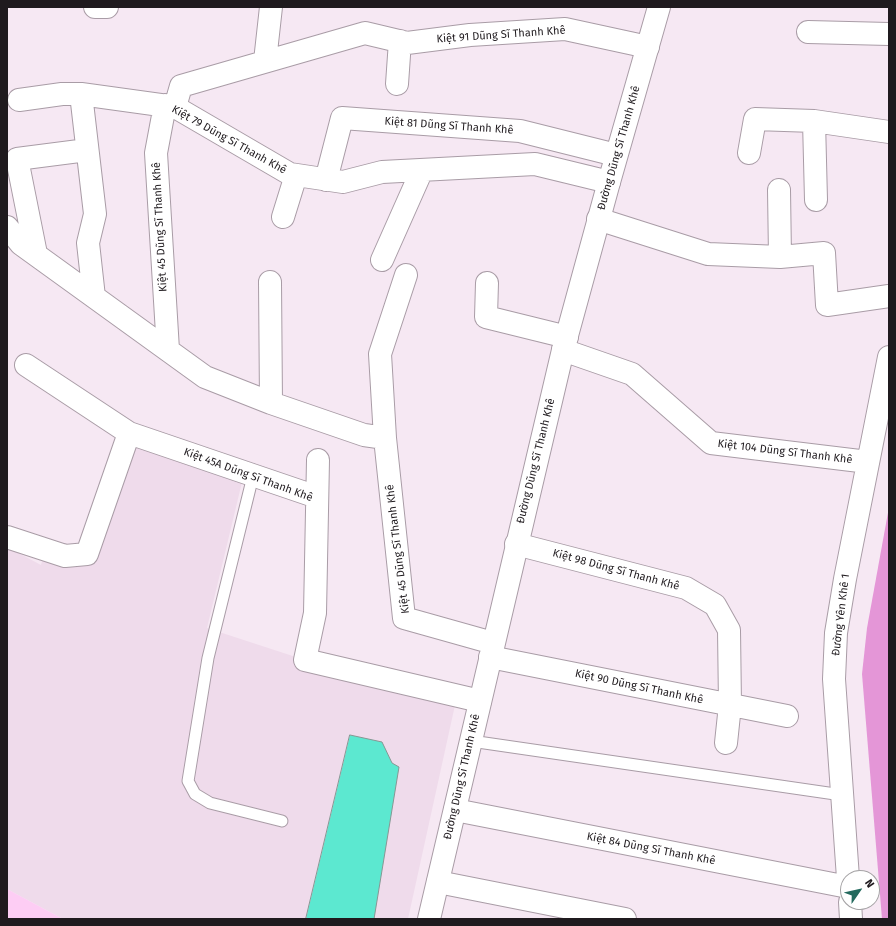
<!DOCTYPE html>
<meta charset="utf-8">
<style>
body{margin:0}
#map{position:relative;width:896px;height:926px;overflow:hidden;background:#f6e8f3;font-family:"Fira Sans",sans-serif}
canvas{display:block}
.frame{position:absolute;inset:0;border:8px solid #1f1a1e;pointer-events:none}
.north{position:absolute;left:840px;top:870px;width:40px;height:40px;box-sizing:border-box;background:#fff;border:1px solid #a5a3a5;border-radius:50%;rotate:56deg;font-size:11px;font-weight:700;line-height:16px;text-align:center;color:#1f1a1e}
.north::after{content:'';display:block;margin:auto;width:14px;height:18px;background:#246a5e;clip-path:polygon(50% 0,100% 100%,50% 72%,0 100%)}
</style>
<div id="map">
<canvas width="896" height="926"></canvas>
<div class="frame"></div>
<div class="north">N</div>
</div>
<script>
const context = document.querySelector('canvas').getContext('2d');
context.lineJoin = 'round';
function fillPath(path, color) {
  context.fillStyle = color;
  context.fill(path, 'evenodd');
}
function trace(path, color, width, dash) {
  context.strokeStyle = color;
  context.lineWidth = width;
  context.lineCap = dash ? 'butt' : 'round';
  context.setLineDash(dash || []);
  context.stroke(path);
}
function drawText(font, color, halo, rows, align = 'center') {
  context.font = font + ' "Fira Sans",sans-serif';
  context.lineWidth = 4;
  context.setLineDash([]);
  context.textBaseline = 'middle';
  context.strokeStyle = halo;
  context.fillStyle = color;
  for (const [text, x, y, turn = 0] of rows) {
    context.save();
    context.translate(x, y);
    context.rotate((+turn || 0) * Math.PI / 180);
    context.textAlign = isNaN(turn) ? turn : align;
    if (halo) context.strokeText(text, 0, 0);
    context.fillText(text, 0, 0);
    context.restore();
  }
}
const built = new Path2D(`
 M131,441L242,482L207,628L305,660L457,696L408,919H63L7,889V547L41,565L45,550L91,564Z`);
const green = new Path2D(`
 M7,889L63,919H7Z`);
const water = new Path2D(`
 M889,507V919H882L862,674L867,628Z`);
const building = new Path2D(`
 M350,735L382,742L392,763L399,767L374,919H306Z`);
const service = new Path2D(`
 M253,476L208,658L188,781L195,794L210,803L282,821
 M471,741L842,795`);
const minor = new Path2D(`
 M95,7H107
 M808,32L889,34
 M265,61L271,7
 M397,84L400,41
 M81,94L95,214L88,243L94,297
 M19,100L62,94H81L175,107L290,174L343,182L382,172L535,164L609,182
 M165,105L156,153L168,350
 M175,107L181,86L365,33L407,43L470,35L565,29L648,47
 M814,121L816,200
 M749,153L755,119L814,121L889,132
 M326,180L342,118L520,131L616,155
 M779,190L780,257
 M283,217L296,175
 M598,219L708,254L780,257L824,253L827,305L889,296
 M7,227L21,244L205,377L271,403L364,435L385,438
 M36,254L17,159L87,150
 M382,260L422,170
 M406,275L380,354L385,438L404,618L493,643
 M270,282L271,403
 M487,283L486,317L567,337
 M563,350L632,374L711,443L868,462
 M26,365L129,433L317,497
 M318,460L315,613L305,660L480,701
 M7,537L65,556L87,554L129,433
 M516,544L686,588L715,605L729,630L730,705L726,743
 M490,657L787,716
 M455,810L848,887
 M848,878L834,679L836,633L845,579L889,357
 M438,882L625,919
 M850,902L851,919`);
const tertiary = new Path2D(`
 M429,919L563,350L609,182L659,7`);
const streetNames = [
 ["Kiệt 91 Dũng Sĩ Thanh Khê",501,35,-4],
 ["Kiệt 81 Dũng Sĩ Thanh Khê",449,126,4],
 ["Kiệt 79 Dũng Sĩ Thanh Khê",229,140,29],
 ["Đường Dũng Sĩ Thanh Khê",619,148,-74],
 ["Kiệt 45 Dũng Sĩ Thanh Khê",160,227,-93],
 ["Kiệt 104 Dũng Sĩ Thanh Khê",785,452,7],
 ["Đường Dũng Sĩ Thanh Khê",536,461,-76],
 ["Kiệt 45A Dũng Sĩ Thanh Khê",248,475,20],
 ["Kiệt 45 Dũng Sĩ Thanh Khê",398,549,-97],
 ["Kiệt 98 Dũng Sĩ Thanh Khê",616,570,15],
 ["Đường Yên Khê 1",841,615,-83],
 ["Kiệt 90 Dũng Sĩ Thanh Khê",639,687,12],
 ["Đường Dũng Sĩ Thanh Khê",462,777,-77],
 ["Kiệt 84 Dũng Sĩ Thanh Khê",651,849,11]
];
fillPath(built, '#efdbeb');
fillPath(green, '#fdcdf4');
fillPath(water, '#e496d7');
fillPath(building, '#5ce8d0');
trace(building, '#869894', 1);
trace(service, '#a99ca6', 13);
trace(minor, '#a99ca6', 24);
trace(tertiary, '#a99ca6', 24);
trace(service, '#fff', 11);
trace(minor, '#fff', 22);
trace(tertiary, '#fff', 22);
drawText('11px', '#1f1a1e', '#fff', streetNames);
</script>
